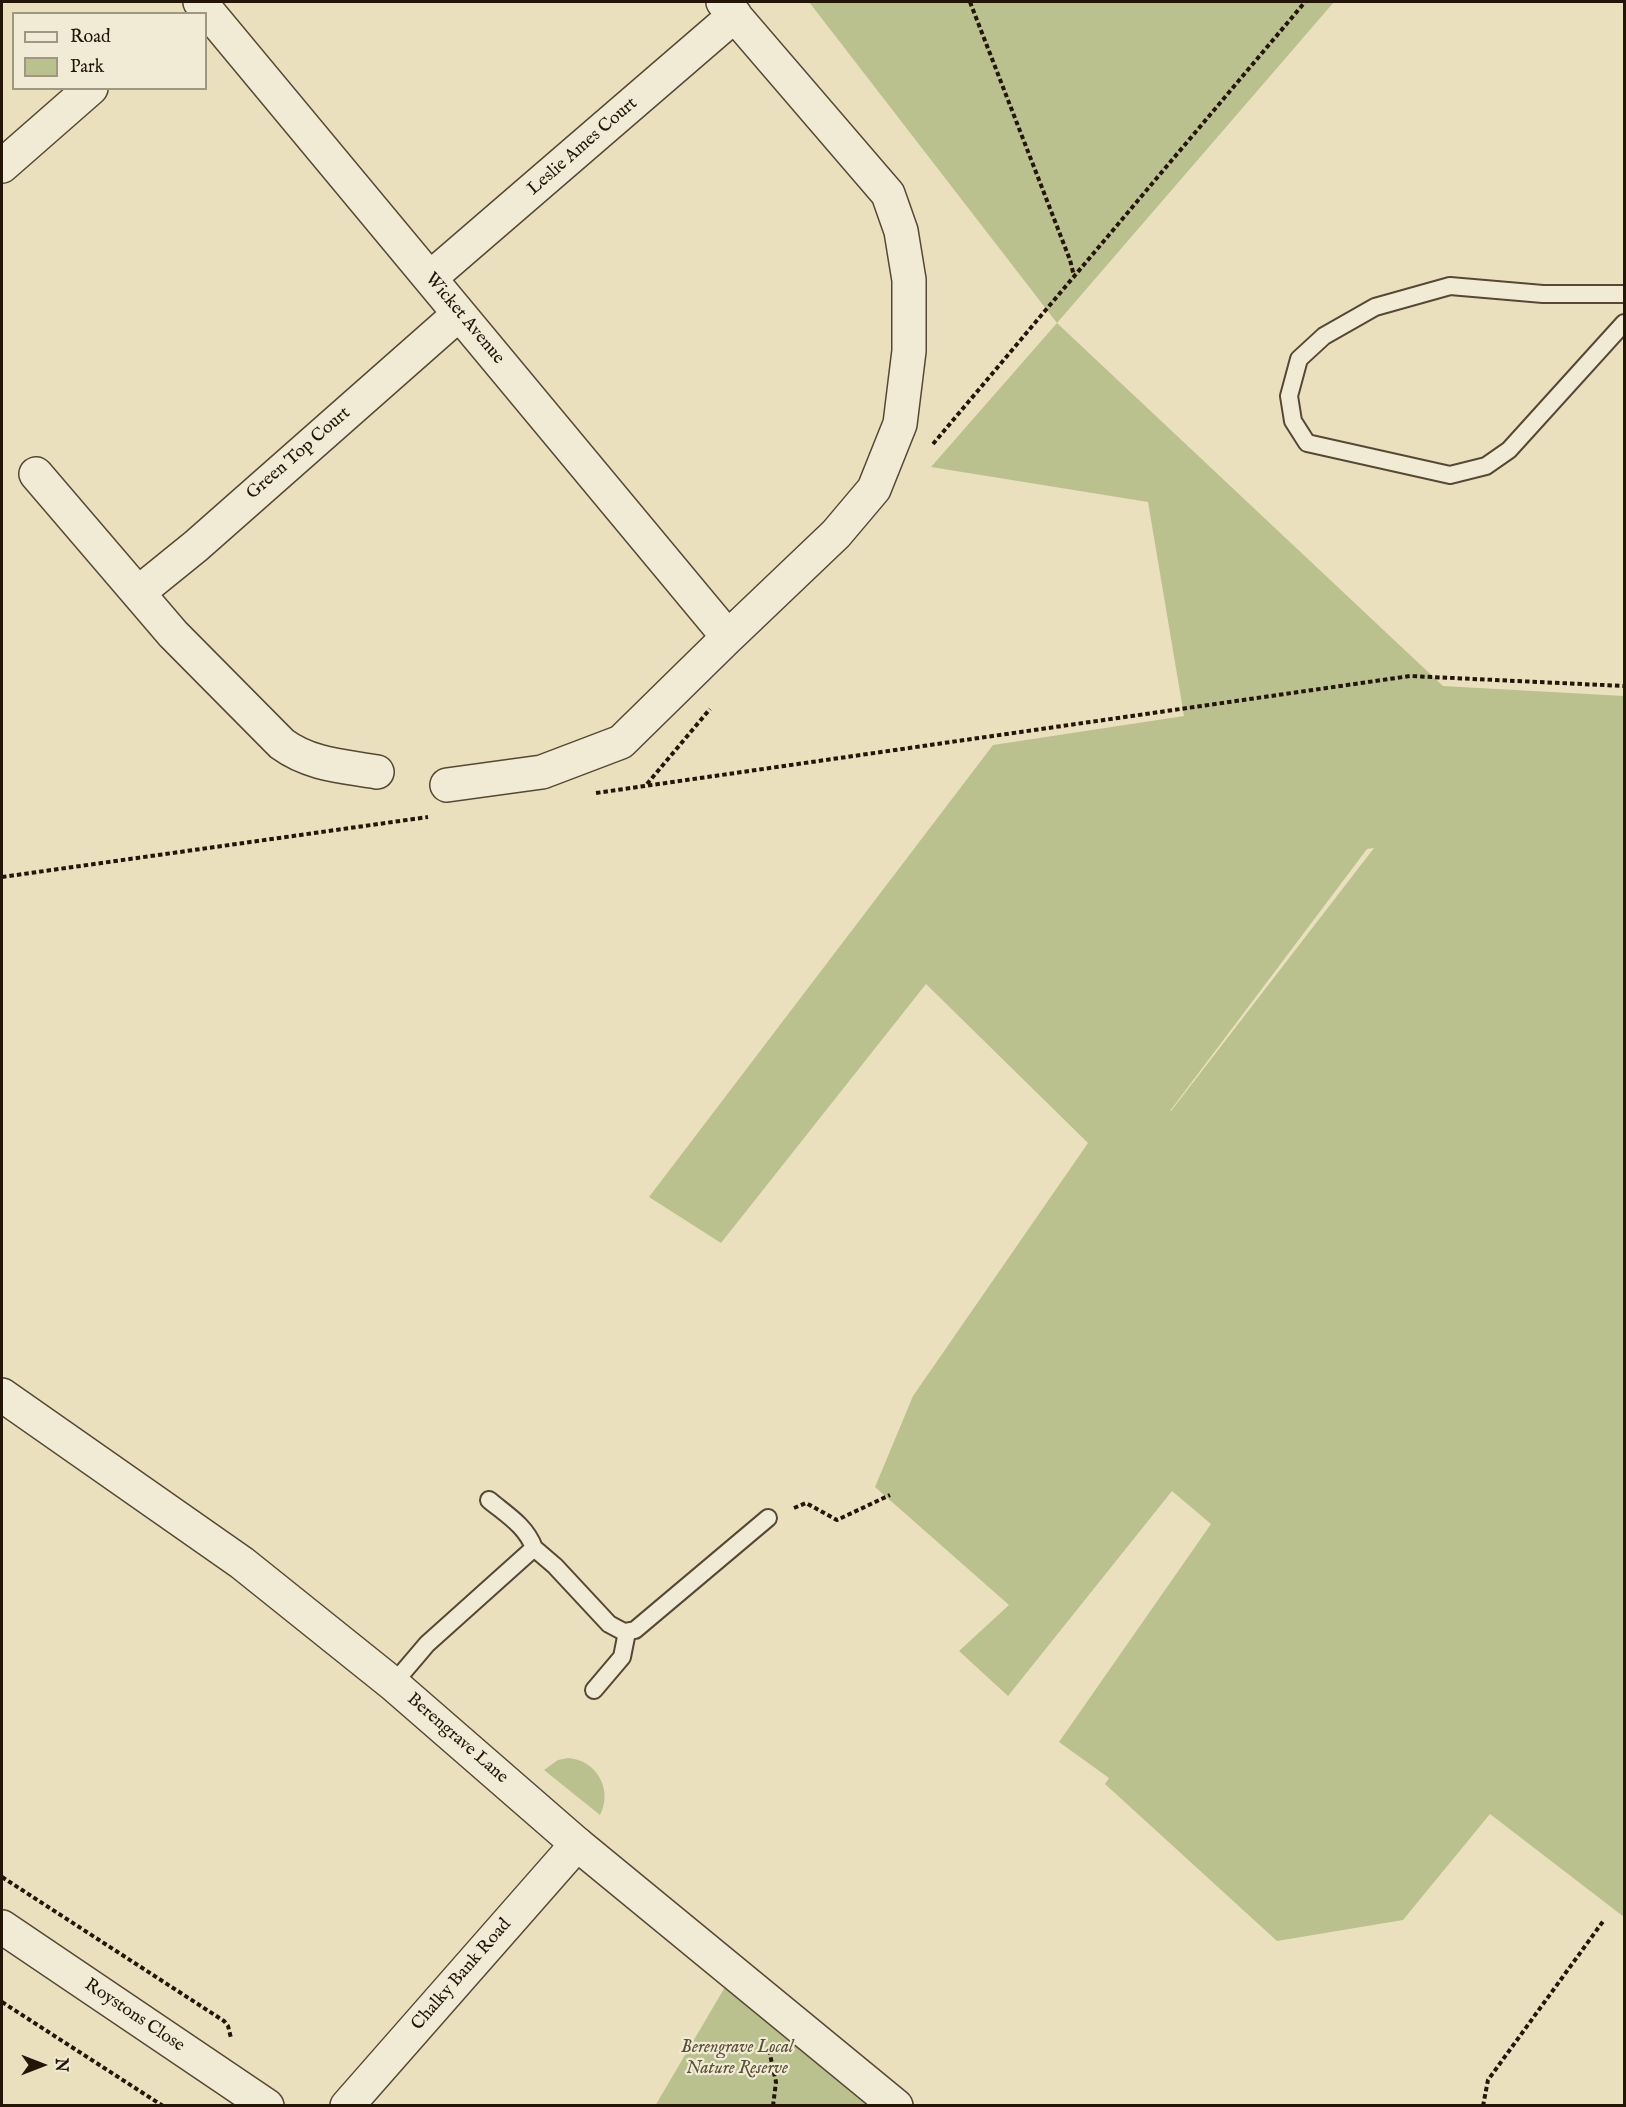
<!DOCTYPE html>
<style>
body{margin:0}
#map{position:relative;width:1626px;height:2107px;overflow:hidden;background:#eae0be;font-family:"IM FELL English",serif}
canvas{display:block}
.frame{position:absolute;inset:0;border:3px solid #241607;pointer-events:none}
.legend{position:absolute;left:12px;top:12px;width:195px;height:78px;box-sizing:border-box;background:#f1ebd5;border:2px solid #9f9683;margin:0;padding:8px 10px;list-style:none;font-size:18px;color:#241607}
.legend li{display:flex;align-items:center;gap:12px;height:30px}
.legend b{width:30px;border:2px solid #9f9683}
.north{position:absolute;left:12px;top:2035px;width:60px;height:60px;-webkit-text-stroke:4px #f1ebd5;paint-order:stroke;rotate:90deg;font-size:16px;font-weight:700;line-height:24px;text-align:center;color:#241607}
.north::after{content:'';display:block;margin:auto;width:21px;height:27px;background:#241607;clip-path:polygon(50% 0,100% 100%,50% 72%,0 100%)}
</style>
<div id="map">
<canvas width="1626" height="2107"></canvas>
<div class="frame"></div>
<ul class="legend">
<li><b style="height:8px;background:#f1ebd5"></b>Road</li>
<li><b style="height:16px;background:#bbc18e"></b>Park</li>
</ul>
<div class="north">N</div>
</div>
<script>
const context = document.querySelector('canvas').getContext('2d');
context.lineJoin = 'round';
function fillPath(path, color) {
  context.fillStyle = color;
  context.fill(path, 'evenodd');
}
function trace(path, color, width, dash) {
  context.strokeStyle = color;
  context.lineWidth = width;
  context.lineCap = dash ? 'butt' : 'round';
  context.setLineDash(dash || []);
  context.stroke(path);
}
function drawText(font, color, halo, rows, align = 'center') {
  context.font = font + ' "IM FELL English",serif';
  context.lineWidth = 4.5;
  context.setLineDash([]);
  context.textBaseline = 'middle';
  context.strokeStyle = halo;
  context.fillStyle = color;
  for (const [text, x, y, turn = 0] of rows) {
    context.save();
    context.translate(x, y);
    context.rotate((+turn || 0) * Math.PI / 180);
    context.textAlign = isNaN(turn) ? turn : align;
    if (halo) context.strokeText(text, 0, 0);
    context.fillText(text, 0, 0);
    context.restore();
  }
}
const green = new Path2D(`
 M809,2H1334L1057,323L1443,686L1624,696V1917L1490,1814L1403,1920L1277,1941L1105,1784L1109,1778L1059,1742L1211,1524L1172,1491L1008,1696L959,1651L1009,1605L875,1487L913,1396L1088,1143L926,984L721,1243L649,1197L993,745L1184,716L1148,502L931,467L1057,323ZM1374,848L1171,1111H1170L1367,849Z
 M568,1758C597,1760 613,1790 600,1815L544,1770L558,1760Z
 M725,1987L732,1994L870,2105L655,2106Z`);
const path = new Path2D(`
 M970,2L1070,260L1074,276
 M933,444L1305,2
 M647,784L710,709
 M596,793L1410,676L1624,686
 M2,877L428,817
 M794,1508L806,1503L837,1520L890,1495
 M2,1877L224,2021L228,2026L231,2038
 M2,2002L163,2106
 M769,2050L776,2082L773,2106
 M1483,2106L1488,2080L1604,1920`);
const service = new Path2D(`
 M1624,294H1543L1450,286L1375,307L1324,336L1299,359L1289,396L1293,421L1307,443L1450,475L1486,466L1509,450L1624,323
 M489,1500C507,1515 526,1526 534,1548
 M393,1684L427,1644L534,1548L555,1566L609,1624L624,1632L635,1630L768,1518
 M594,1690L622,1657L627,1632`);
const minor = new Path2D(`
 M200,2L728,637L621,742L542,772L447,785
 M723,2L888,194L901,231L909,280V351L900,424L874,489L836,534L728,637
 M2,166L91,88
 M430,278L735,15
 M36,474L173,634L282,744C311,765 343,766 377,772
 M138,593L196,546L459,314
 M2,1927L267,2106
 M347,2106L577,1844`);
const tertiary = new Path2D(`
 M2,1395L242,1563L393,1684L577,1844L896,2106`);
const streetNames = [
 ["Leslie Ames Court",583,147,-41],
 ["Wicket Avenue",464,319,50],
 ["Green Top Court",299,454,-41],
 ["Berengrave Lane",457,1739,41],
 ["Chalky Bank Road",462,1975,-49],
 ["Roystons Close",134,2016,34]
];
const parkNames = [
 ["Berengrave Local",737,2048],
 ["Nature Reserve",737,2069]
];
fillPath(green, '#bbc18e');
trace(service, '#564835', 20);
trace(minor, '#564835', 36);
trace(tertiary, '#564835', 36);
trace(path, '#241607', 4, [4.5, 3]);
trace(service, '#f1ebd5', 16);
trace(minor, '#f1ebd5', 33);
trace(tertiary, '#f1ebd5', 33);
drawText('18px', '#241607', '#f1ebd5', streetNames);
drawText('italic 18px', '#595236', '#f1ebd5', parkNames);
</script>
